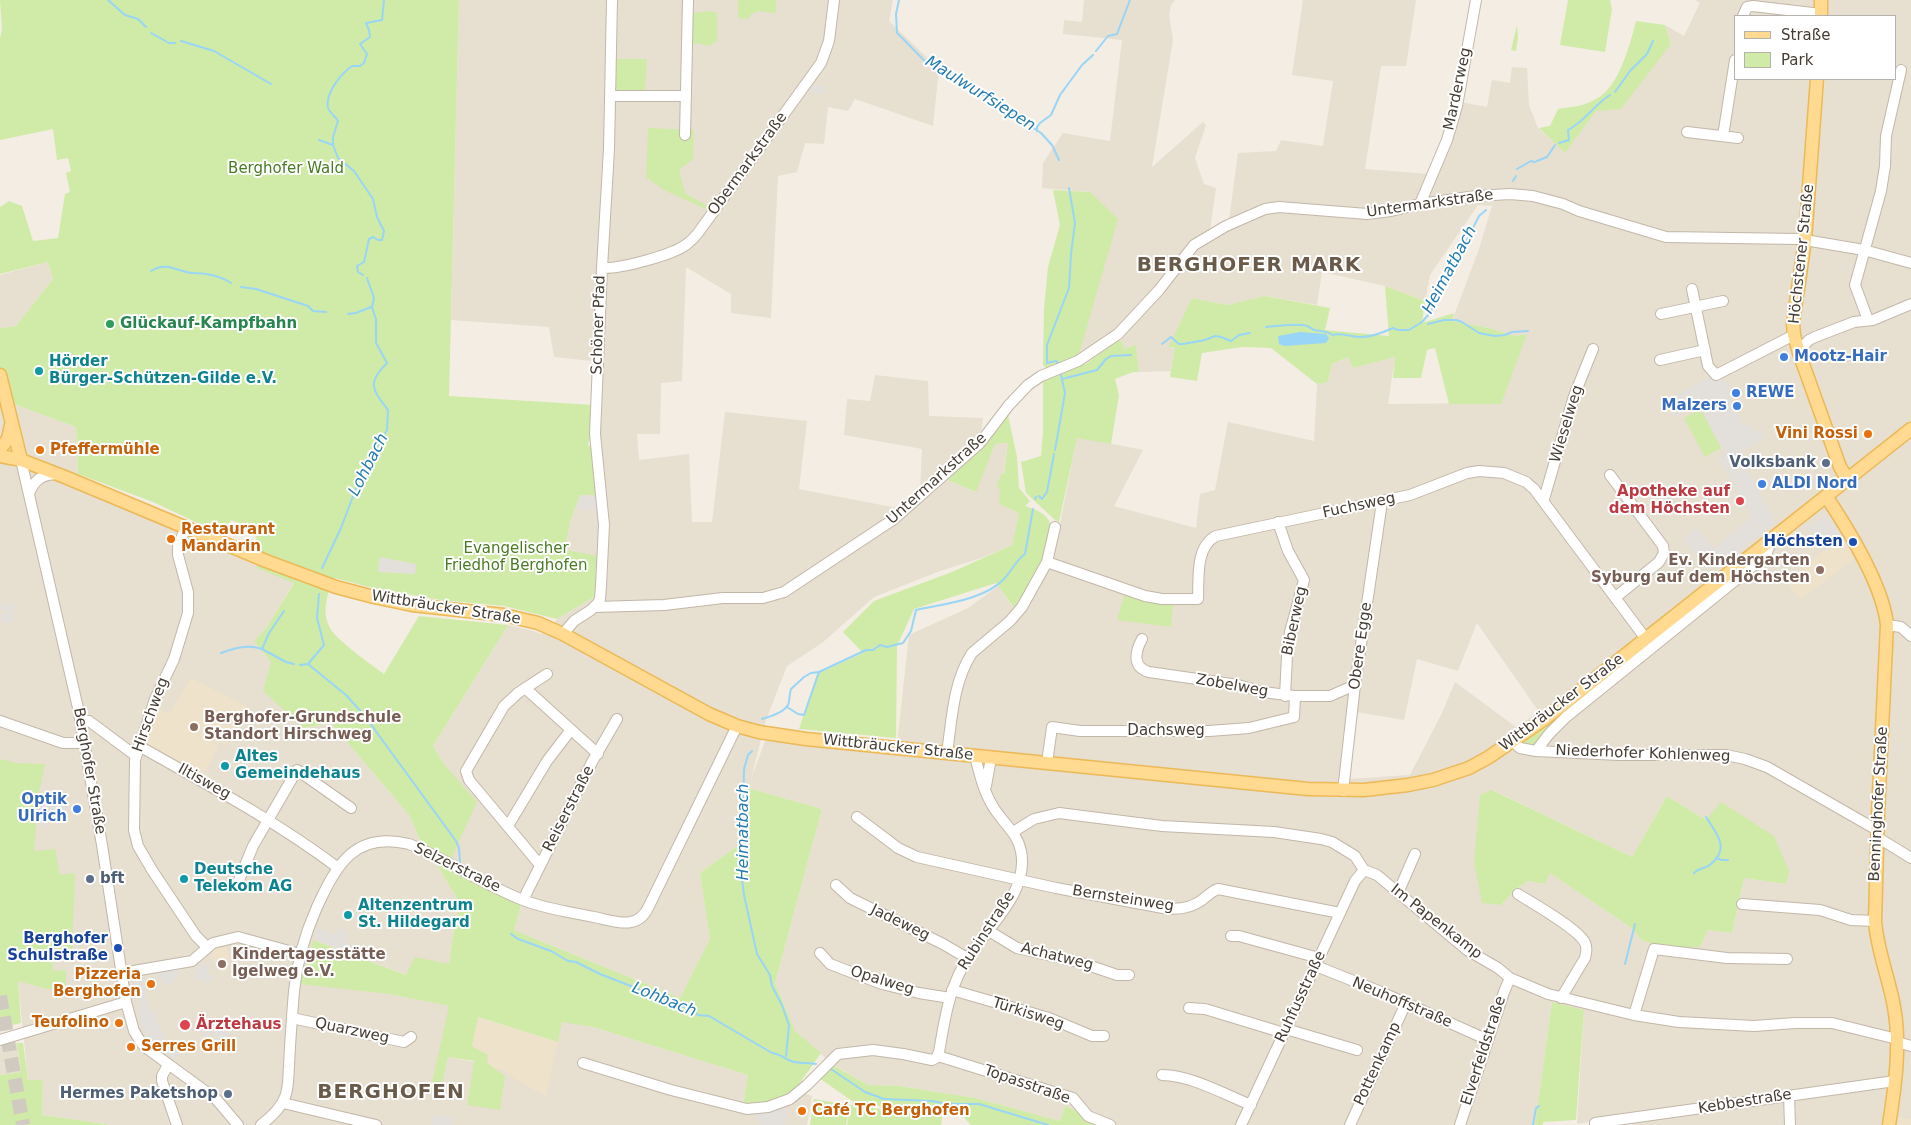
<!DOCTYPE html>
<meta charset="utf-8">
<style>
body{margin:0}
#map{position:relative;width:1911px;height:1125px;overflow:hidden;background:#f3ede3;font-family:"DejaVu Sans",sans-serif}
canvas{display:block}
.legend{position:absolute;left:1734px;top:15px;width:162px;height:65px;box-sizing:border-box;background:#fff;border:1px solid #b5b1ad;margin:0;padding:6px 9px;list-style:none;font-size:15px;color:#453d33}
.legend li{display:flex;align-items:center;gap:10px;height:25px}
.legend b{width:25px;border:1px solid #b5b1ad}
</style>
<div id="map">
<canvas width="1911" height="1125"></canvas>
<ul class="legend">
<li><b style="height:6px;background:#ffda90"></b>Straße</li>
<li><b style="height:14px;background:#d0eba7"></b>Park</li>
</ul>
</div>
<script>
const context = document.querySelector('canvas').getContext('2d');
context.lineJoin = 'round';
function fillPath(path, color) {
  context.fillStyle = color;
  context.fill(path, 'evenodd');
}
function trace(path, color, width, dash) {
  context.strokeStyle = color;
  context.lineWidth = width;
  context.lineCap = dash ? 'butt' : 'round';
  context.setLineDash(dash || []);
  context.stroke(path);
}
function drawText(font, color, halo, rows, align = 'center') {
  context.font = font + ' "DejaVu Sans",sans-serif';
  context.lineWidth = 4;
  context.setLineDash([]);
  context.textBaseline = 'middle';
  context.strokeStyle = halo;
  context.fillStyle = color;
  for (const [text, x, y, turn = 0] of rows) {
    context.save();
    context.translate(x, y);
    context.rotate((+turn || 0) * Math.PI / 180);
    context.textAlign = isNaN(turn) ? turn : align;
    if (halo) context.strokeText(text, 0, 0);
    context.fillText(text, 0, 0);
    context.restore();
  }
}
const residential = new Path2D(`
 M459,0H893L889,21L939,69L933,126L855,99L848,111L828,107L824,144L805,143L797,172L778,176L771,318L731,313V294L686,267L682,381L661,383L660,434H637L639,460L689,454L692,522H712L725,412L807,421L799,489L902,509L920,491L922,449L844,435L847,399L870,401L875,375L928,381L929,416L983,418L981,431L974,442L939,474L947,480L975,492L995,444L1008,443L999,504L1019,513L1012,545L981,558L940,571L874,597L822,643L787,666L766,720L751,779L765,741L897,744L909,635L968,608L998,586L1019,616L1055,550L1077,437L1143,450L1114,506L1196,528L1200,494L1215,490L1228,422L1314,441L1317,384L1328,382L1332,364L1348,357L1353,368L1395,357L1388,404L1501,403L1526,334L1515,336L1489,328L1452,321L1479,249L1492,206L1478,205L1430,275L1425,301L1385,286L1322,272L1317,305L1266,296L1227,305L1192,298L1169,348L1175,347L1171,371L1139,372L1136,346L1124,349L1122,341L1110,337L1078,358L1090,192L1042,188L1043,163L1063,133L1110,141L1122,40L1063,34L1064,20L1082,22L1084,0H1175L1171,5L1169,15L1173,40L1152,167L1203,122L1206,125L1195,158L1204,184L1216,188L1210,230L1229,220L1238,153L1276,151L1281,140L1323,146L1333,81L1292,75L1303,0H1416L1406,66H1381L1365,169L1429,174L1455,101L1487,107L1492,80L1510,83L1512,67L1527,68L1529,105L1538,128L1565,152L1596,110L1671,44L1665,25L1684,36L1700,3L1695,0H1814L1816,16H1735V79H1814L1790,327L1809,251L1825,79H1895V16H1829L1828,0H1911V1125H1632L1633,1120L1593,1121L1577,1124L1584,1011L1552,1002L1535,1125H1110L1065,1106L1060,1121L975,1098L900,1086L868,1085L832,1064L795,1031L775,983L822,809L748,788L744,841L700,873L710,939L680,998L514,930L521,906L453,869L450,861L444,764L433,746L508,625L530,630L542,634L550,628L557,619L594,597L565,551L570,522L580,495L598,430L601,362L554,357L549,327L451,320ZM1477,623L1539,712L1516,727L1455,682L1442,713L1410,775L1348,779L1356,712L1404,720L1417,659L1458,671ZM1493,790L1632,857L1667,796L1706,820L1786,884L1744,878L1732,933L1708,930L1700,947H1661L1641,940L1633,929L1550,873L1544,884L1528,881L1516,889L1501,905Z
 M48,262L53,279L16,326L0,328V275Z
 M0,399L76,427L78,474L106,500L294,582L267,627L254,641L271,662L304,728L331,723L409,815L424,849L431,855L461,905L455,921L449,964L407,975L313,940L389,994L450,1006L431,1092L440,1093L448,1057L475,1062L467,1105L487,1063L557,1042L562,1021L593,1027L748,1075L743,1105L795,1090L812,1096L807,1125H112L42,1115L43,1080H28L18,981L0,908Z
 M17,1043L21,1072L0,1075V1047Z`);
const education = new Path2D(`
 M1842,536L1854,559L1800,600L1786,581Z
 M191,678L248,707L226,745L219,741L215,753L202,776L146,744L158,709L170,713Z
 M226,946L229,956L228,971L220,972L211,957L213,949Z
 M477,1017L558,1042L546,1096L518,1081L503,1070L495,1069L487,1063L472,1046Z
 M1898,1117L1911,1119V1125H1897Z`);
const green = new Path2D(`
 M0,0H459L449,396L593,405C589,418 593,431 588,444L592,449L598,495H580L570,522L565,550L598,556L594,597L557,619L504,606L441,600L376,589L335,578C327,593 322,610 329,626C334,639 372,665 384,674L419,616L508,625L433,746L444,764L477,802L450,861L424,849L409,815L331,723L304,728L263,691L271,662L254,641L267,627L294,583L257,568L256,529L231,520L221,534L153,502L78,474L76,427L0,399V328L16,326L53,279L48,262L0,274V207L9,201L22,206L33,241L58,238L65,194L70,192L66,173L71,171L68,158L57,160L53,129L0,140V38L2,30Z
 M738,0H776V13L758,11L750,15L749,19L738,18Z
 M1568,0H1610L1612,9L1605,52L1560,45Z
 M709,11L717,13V41L709,46L695,43L692,45L689,14Z
 M1636,21L1665,25L1671,44L1621,109L1596,111L1565,153L1539,128L1550,126L1558,109C1571,107 1585,106 1596,99C1619,87 1630,45 1636,21Z
 M1517,25L1518,37L1516,51L1511,50Z
 M615,59H647L645,90H617L615,87Z
 M648,128L694,130L693,159L679,170L685,193L712,209L710,211L664,190L646,177Z
 M1053,190L1090,192L1118,219L1078,358L1052,368H1046L1043,365L1044,309L1048,267L1060,225Z
 M1385,286L1425,301L1422,323L1454,313L1452,321L1489,328L1515,336L1527,334L1501,404H1449L1435,348L1427,350L1421,378H1393L1395,357L1353,368L1348,357L1332,364L1328,382L1317,384L1271,348L1242,347L1202,353L1197,381L1170,377L1175,347L1168,348L1192,298L1227,305L1265,296L1330,308L1325,330L1389,336Z
 M1117,341H1122L1124,349L1136,345L1139,372H1133L1115,379L1119,395L1111,444L1077,438L1059,522L1055,520L1026,493L1021,462L1041,456L1043,431V381L1087,363Z
 M1701,409L1721,448L1705,457L1684,418Z
 M1008,415L1017,457L1019,488L1030,501L1025,506C1035,509 1046,513 1050,523C1057,543 1025,591 1014,608L996,583L914,609L897,646L896,738L799,729L817,674L863,653L843,632L874,601L952,572L1012,545L1019,513L999,504L1000,490L997,486L1001,474H1004L1008,443L995,444L976,492L947,480L989,440Z
 M1125,593L1152,602L1173,604L1171,627L1117,620Z
 M1555,716L1558,722L1536,746C1530,747 1526,746 1523,741Z
 M0,759L16,763L45,764L39,793L34,851L55,849L60,875L75,873L72,951L52,954L53,971L66,970V989H47L18,981L21,1023L0,1028Z
 M748,788L822,809L775,983L795,1031L821,1053L795,1090L771,1103L743,1106L748,1075L593,1027L562,1022L558,1042L478,1017L472,1046L488,1055L487,1063L505,1076L500,1110L467,1105L474,1061L448,1057L440,1094L430,1092L449,1006L389,994L300,984L313,940L406,975L415,957L449,964L455,921L461,905L431,855L521,906L514,930L680,998L710,939L700,873L744,841Z
 M1492,790L1632,857L1667,796L1706,820L1721,802L1774,836L1789,871L1786,884L1744,878L1732,933L1708,930L1700,947H1661L1641,940L1633,929L1550,873L1545,884L1528,881L1516,889L1501,905L1482,903L1474,862L1480,795Z
 M1552,1002L1584,1010L1576,1120L1543,1122V1125H1535Z
 M17,1043H23L28,1080H43L42,1115L112,1125H0V1075L21,1072Z
 M831,1064L868,1085L900,1086L975,1098L1060,1121L1065,1106L1110,1125H971L963,1116L855,1103L819,1078Z
 M814,1099L850,1105L846,1125H810Z
 M851,1105L942,1117L941,1125H847Z`);
const parking = new Path2D(`
 M810,85L825,86V94L810,93Z
 M1711,376L1728,384L1734,395L1729,398L1744,427L1750,424L1753,430L1761,432L1764,439L1735,455L1744,471L1747,469L1775,523L1724,563L1712,567L1708,570L1684,540L1696,527L1713,549L1752,517L1718,457L1725,453L1726,446L1722,447L1699,405L1674,418L1665,402Z
 M580,496L597,497L598,511L578,509Z
 M1828,513L1842,536L1824,551L1803,524L1805,523L1809,527Z
 M380,557L416,564L415,574L378,572Z
 M12,603L15,604L12,623L1,622L2,614H7L8,612L0,609V604Z
 M39,793L63,795L67,814L48,818L49,826L36,824Z
 M317,928L336,935L338,928L348,932L345,941L351,946L348,952L315,940Z
 M204,962L210,969L207,972L213,978L207,983L203,979L200,982L195,977L198,974L195,970Z
 M175,968L180,974L167,986L157,975L161,971Z
 M142,976L148,1010L153,1009L159,1028L165,1034L162,1037L182,1051L176,1060L151,1042L143,1030L137,1009L141,1008L138,992H134L131,977Z
 M218,1021L238,1044L229,1052L212,1032L205,1037L197,1029L204,1023L208,1025Z
 M788,1105L785,1125H761L756,1117L757,1114L776,1110Z
 M433,1115L452,1118L451,1125H431Z`);
const water = new Path2D(`
 M1300,332L1326,334L1329,338L1326,343L1284,346L1279,344L1278,336Z`);
const stream = new Path2D(`
 M108,0L125,15L138,19L146,27
 M899,0L896,14L897,33C907,42 916,53 926,62C940,75 962,74 974,89L1041,133L1052,145L1059,160
 M151,33L169,43H175
 M181,41L214,51L271,84
 M1096,51L1108,36L1117,34L1130,0
 M1615,92L1630,71L1647,54L1653,41
 M1037,131V127L1040,123L1051,115L1060,95L1082,65L1093,55
 M319,140L333,145
 M1559,143L1569,140L1568,130C1584,122 1594,105 1610,95
 M1537,161L1547,157L1555,145
 M1517,169L1531,161L1535,162
 M1513,181L1516,176
 M151,271C168,261 177,272 193,273C206,273 219,275 231,283
 M363,275L358,272L357,266L364,262L369,239L373,237L378,240H382L384,231L377,217L373,199L354,171L338,158L333,145V137L338,121C335,116 330,113 328,108C325,93 341,74 352,66H360L364,63L367,54L360,44L370,37L369,30L366,23L382,20L384,0
 M241,287L256,289L308,306L313,311L326,312
 M348,314L356,313L371,307
 M1428,324L1444,320H1456L1462,322L1479,333L1495,336L1505,335L1512,332L1528,331
 M1266,327C1275,326 1299,323 1307,326C1310,327 1312,329 1314,330C1323,332 1324,330 1333,335C1342,332 1352,338 1362,337C1372,337 1384,332 1393,328L1398,330H1409L1422,322L1429,314L1438,298L1440,283L1449,275L1479,216L1486,210
 M1162,344L1171,337L1179,344H1183L1205,340L1215,336L1221,337L1231,341L1239,335L1250,333
 M1058,363L1056,361L1047,363V345L1069,288L1071,254L1075,223L1069,188
 M1062,379L1097,370L1106,359L1111,356L1131,355
 M1055,450L1065,393L1061,375
 M1039,496L1042,499L1047,492L1054,454
 M1035,499L1036,497
 M322,568L341,528L363,470L387,430L388,410C373,390 366,383 387,363L376,343V319L372,307L374,298L367,278
 M319,594L317,618L324,645L308,664L346,695L364,715L456,841L459,848L460,862
 M284,611L269,633L262,649L286,662L294,664
 M221,653C235,648 248,644 262,649
 M300,665L308,664
 M787,707L798,714L804,715L819,672
 M762,719C769,717 784,712 788,705C790,701 789,694 791,689L804,677L811,673L819,672L866,650H873L880,645L887,647L903,643L911,631L916,610C943,604 983,600 1003,580C1011,572 1016,560 1025,554L1033,509
 M752,751L748,755L744,769L743,806L744,816L741,871L744,895L757,954L770,975L772,986L782,1005L789,1025L786,1056
 M1716,858L1722,860H1728
 M1694,873C1700,867 1706,869 1711,864C1730,848 1717,834 1706,817
 M511,934L518,939L551,951L568,961L576,962L600,974L692,1010L698,1015L709,1016L772,1053C780,1054 784,1058 791,1061C798,1064 809,1062 816,1064
 M1625,964L1635,924
 M831,1069L865,1092L884,1099L932,1101L947,1104H979L1048,1125
 M1533,1125L1536,1108L1539,1106`);
const highwayTunnel = new Path2D(`
 M0,996L23,1125`);
const minor = new Path2D(`
 M1743,16L1747,7L1753,6L1821,14
 M611,96H686
 M1687,132L1738,138
 M685,135L688,0
 M1723,136L1735,60
 M1420,204L1447,140L1457,106L1476,0
 M602,268C620,269 673,255 687,244C691,241 695,237 698,233L821,63L829,41L834,0
 M1692,289L1708,366L1716,375L1794,335
 M1661,314L1723,301
 M1868,320L1855,285L1881,191L1885,166L1886,136L1901,70
 M1799,350L1809,340L1815,337L1854,322L1873,320L1911,304
 M1660,360L1705,350
 M21,460L78,708L102,845L126,1002L134,1031L142,1044L149,1050L216,1099L238,1125
 M1610,475L1663,546L1664,553L1659,562L1616,597
 M29,494C34,480 41,475 56,474
 M1544,499L1574,396L1593,349
 M1278,522L1288,551L1304,580L1290,632L1287,656L1285,696
 M186,527L178,546V555L188,592V613L174,659L155,699L135,760L134,830L138,846L152,870L196,936L207,947
 M1047,562L1145,596L1162,599H1198C1199,579 1195,547 1216,536L1410,495L1467,473L1479,471L1504,473L1526,482L1534,489L1646,639
 M594,607L664,605L723,598H763L784,592L894,519L980,443L1009,405L1028,385L1041,376L1078,361L1118,334L1159,290L1194,245L1226,226L1265,209L1279,207L1367,214L1391,211L1420,204L1476,196L1510,194L1533,196L1563,204L1579,211L1666,237L1799,239L1864,250L1911,263
 M1887,625L1901,627L1911,636
 M563,634L574,621L591,610L598,603L600,599L601,586L604,525L595,434L602,268L609,149L612,0
 M1142,639C1135,652 1132,667 1149,672L1238,685L1263,692L1295,696H1330L1355,685
 M525,688L598,754
 M0,721L63,743H84
 M80,721H89L136,756
 M1513,742L1520,748L1536,751L1619,755H1726L1745,759L1767,767L1877,830
 M139,746C208,785 274,820 337,867
 M1536,751L1549,734L1566,717L1753,566C1761,559 1770,553 1770,541
 M947,753C952,719 953,682 972,653L1010,621L1022,607L1047,562L1055,527
 M1047,763L1052,727L1080,731H1209L1249,728L1294,717L1295,696
 M986,786L991,758
 M1343,791L1355,685L1382,502
 M857,817L898,848L917,857L1056,888L1163,908C1177,910 1190,909 1202,900C1207,896 1212,891 1218,889L1340,913
 M508,826L547,761L570,731
 M1013,832L1034,819L1059,813L1162,826L1274,832L1321,839L1332,842L1355,856L1364,870L1377,875L1467,950L1498,968L1510,978L1548,994L1634,1015L1679,1022L1754,1026L1795,1023H1832L1897,1039
 M1877,837L1911,858
 M540,865L469,780L466,771L504,706L518,693L547,674
 M239,880L253,846L297,770L351,808
 M836,885L850,898L943,944L967,958
 M1398,893L1415,854
 M1518,894C1532,903 1579,929 1585,943C1588,948 1586,953 1585,958L1561,998
 M523,900L592,762L617,719
 M1742,904L1820,910L1851,920L1875,921
 M989,931L1017,948L1079,962L1117,975H1129
 M1231,936H1239L1319,958
 M820,953L830,964L882,984L919,993L950,998
 M1316,966L1381,992L1488,1040
 M122,973L192,961L213,943L238,937L300,954
 M952,990L1049,1018L1092,1036H1104
 M1189,1008L1205,1009L1284,1033
 M1634,1015L1654,949L1727,958L1787,959
 M292,1018L404,1042L411,1037
 M1286,1029L1357,1050
 M0,1040L126,1002
 M1897,1042L1911,1046
 M938,1056L1073,1098L1088,1116L1110,1125
 M583,1063L671,1090L747,1109L768,1107L790,1099L807,1085L838,1054L873,1050L903,1054L932,1060L936,1058L939,1052C944,1024 948,994 962,968C980,932 1030,897 1021,851C1017,831 1000,821 991,803C983,789 979,772 975,756
 M168,1065L162,1076V1081L177,1125
 M1162,1075C1190,1075 1224,1094 1251,1105
 M1789,1095L1790,1125
 M283,1103L376,1125
 M1595,1123L1895,1081
 M261,1125C270,1118 281,1108 285,1097C289,1087 288,1077 289,1067C290,1041 292,1016 294,991C297,961 305,934 317,907C337,864 355,831 409,844C448,860 484,885 523,900C546,909 570,912 594,917C614,921 637,931 648,908L737,726
 M1241,1125L1355,881L1364,870
 M1350,1125L1406,1003
 M1460,1125L1504,992L1510,978`);
const major = new Path2D(`
 M1821,0V16
 M1817,79L1805,240L1793,323L1794,335L1799,353L1840,467L1848,480
 M0,375L21,460
 M0,449L8,439L11,425
 M0,456L21,460L65,477L266,561L336,587L374,597L412,605L504,615L538,623L563,634L709,714L737,726L759,732L806,739L1308,789L1364,790L1408,785L1433,780L1469,768L1489,757L1543,720L1911,429
 M1826,496C1848,529 1883,585 1887,625L1878,813L1875,921C1877,950 1889,978 1894,1007C1901,1045 1895,1087 1889,1125`);
const markers = [
 [110,324,5,"#2e9e5b"],
 [1784,357,5,"#3f7fe0"],
 [39,371,5,"#0f9aa8"],
 [1736,393,5,"#3f7fe0"],
 [1737,406,5,"#3f7fe0"],
 [1868,434,5,"#e8710a"],
 [40,450,5,"#e8710a"],
 [1826,463,5,"#5c6f8a"],
 [1762,484,5,"#3f7fe0"],
 [1740,501,5,"#e0444e"],
 [171,539,5,"#e8710a"],
 [1853,542,5,"#1a4fb4"],
 [1820,570,5,"#8d6e63"],
 [194,727,5,"#8d6e63"],
 [225,766,5,"#0f9aa8"],
 [77,809,5,"#3f7fe0"],
 [90,879,5,"#5c6f8a"],
 [184,879,5,"#0f9aa8"],
 [348,915,5,"#0f9aa8"],
 [118,948,5,"#1a4fb4"],
 [222,964,5,"#8d6e63"],
 [151,984,5,"#e8710a"],
 [119,1023,5,"#e8710a"],
 [185,1025,6,"#e0444e"],
 [131,1047,5,"#e8710a"],
 [228,1094,5,"#5c6f8a"],
 [802,1111,5,"#e8710a"]
];
const streetNames = [
 ["Marderweg",1458,89,-78],
 ["Obermarkstraße",748,164,-54],
 ["Untermarkstraße",1430,204,-8],
 ["Höchstener Straße",1802,254,-84],
 ["Schöner Pfad",599,325,-88],
 ["Wieselweg",1567,424,-73],
 ["Untermarkstraße",937,479,-42],
 ["Fuchsweg",1359,506,-12],
 ["Wittbräucker Straße",446,608,9],
 ["Biberweg",1295,621,-78],
 ["Obere Egge",1361,646,-82],
 ["Zobelweg",1232,686,10],
 ["Wittbräucker Straße",1562,703,-37],
 ["Hirschweg",151,715,-70],
 ["Dachsweg",1166,731],
 ["Wittbräucker Straße",898,748,6],
 ["Niederhofer Kohlenweg",1643,754,2],
 ["Berghofer Straße",89,771,80],
 ["Iltisweg",204,782,29],
 ["Benninghofer Straße",1879,804,-87],
 ["Reiserstraße",569,809,-63],
 ["Selzerstraße",457,868,26],
 ["Bernsteinweg",1123,899,9],
 ["Im Papenkamp",1436,922,38],
 ["Jadeweg",900,923,26],
 ["Rubinstraße",987,931,-57],
 ["Achatweg",1057,957,14],
 ["Opalweg",882,981,17],
 ["Ruhfusstraße",1301,997,-65],
 ["Neuhoffstraße",1402,1003,23],
 ["Türkisweg",1028,1014,18],
 ["Quarzweg",352,1031,12],
 ["Elverfeldstraße",1484,1051,-72],
 ["Pottenkamp",1378,1064,-65],
 ["Topasstraße",1027,1085,19],
 ["Kebbestraße",1745,1102,-9]
];
const parkNames = [
 ["Berghofer Wald",286,169],
 ["Evangelischer",516,549],
 ["Friedhof Berghofen",516,566]
];
const leisureNames = [
 ["Glückauf-Kampfbahn",120,324]
];
const shopNames = [
 ["Mootz-Hair",1794,357],
 ["REWE",1746,393],
 ["Malzers",1727,406,"right"],
 ["ALDI Nord",1772,484],
 ["Optik",67,800,"right"],
 ["Ulrich",67,817,"right"]
];
const cultureNames = [
 ["Hörder",49,362],
 ["Bürger-Schützen-Gilde e.V.",49,379],
 ["Altes",235,757],
 ["Gemeindehaus",235,774],
 ["Deutsche",194,870],
 ["Telekom AG",194,887],
 ["Altenzentrum",358,906],
 ["St. Hildegard",358,923]
];
const foodNames = [
 ["Vini Rossi",1858,434,"right"],
 ["Pfeffermühle",50,450],
 ["Restaurant",181,530],
 ["Mandarin",181,547],
 ["Pizzeria",141,975,"right"],
 ["Berghofen",141,992,"right"],
 ["Teufolino",109,1023,"right"],
 ["Serres Grill",141,1047],
 ["Café TC Berghofen",812,1111]
];
const serviceNames = [
 ["Volksbank",1816,463],
 ["bft",100,879,"left"],
 ["Hermes Paketshop",218,1094]
];
const healthNames = [
 ["Apotheke auf",1730,492],
 ["dem Höchsten",1730,509],
 ["Ärztehaus",196,1025,"left"]
];
const transitNames = [
 ["Höchsten",1843,542],
 ["Berghofer",108,939],
 ["Schulstraße",108,956]
];
const educationNames = [
 ["Ev. Kindergarten",1810,561,"right"],
 ["Syburg auf dem Höchsten",1810,578,"right"],
 ["Berghofer-Grundschule",204,718],
 ["Standort Hirschweg",204,735],
 ["Kindertagesstätte",232,955],
 ["Igelweg e.V.",232,972]
];
const waterNames = [
 ["Maulwurfsiepen",980,94,32],
 ["Heimatbach",1450,270,-62],
 ["Lohbach",369,465,-63],
 ["Heimatbach",744,832,-90],
 ["Lohbach",664,1000,22]
];
const districtNames = [
 ["BERGHOFER MARK",1249,266],
 ["BERGHOFEN",391,1093]
];
fillPath(residential, '#e7dfd0');
fillPath(education, '#eee2cb');
fillPath(green, '#d0eba7');
fillPath(parking, '#e3e0dc');
fillPath(water, '#99d5f6');
trace(stream, '#99d5f6', 2);
trace(highwayTunnel, '#d0cac0', 14, [14, 7]);
trace(minor, '#c2b7a8', 12);
trace(major, '#edb856', 15);
trace(minor, '#fff', 10);
trace(major, '#ffda90', 12);
for (const [x, y, r, color] of markers) {
  const dot = new Path2D();
  dot.arc(x, y, r, 0, 2 * Math.PI);
  context.fillStyle = color;
  context.fill(dot);
  trace(dot, '#fff', 2);
}
drawText('15px', '#453d33', '#fff', streetNames);
drawText('15px', '#487b22', '#fff', parkNames);
drawText('bold 15px', '#27864d', '#fff', leisureNames, 'left');
drawText('bold 15px', '#366cbe', '#fff', shopNames, 'left');
drawText('bold 15px', '#0d838f', '#fff', cultureNames, 'left');
drawText('bold 15px', '#c56008', '#fff', foodNames, 'left');
drawText('bold 15px', '#4e5e75', '#fff', serviceNames, 'right');
drawText('bold 15px', '#be3a42', '#fff', healthNames, 'right');
drawText('bold 15px', '#164399', '#fff', transitNames, 'right');
drawText('bold 15px', '#785e54', '#fff', educationNames, 'left');
drawText('italic 16px', '#227cb1', '#fff', waterNames);
context.letterSpacing = '1px';
drawText('bold 20px', '#695a49', '#fff', districtNames);
context.letterSpacing = '0px';
</script>
